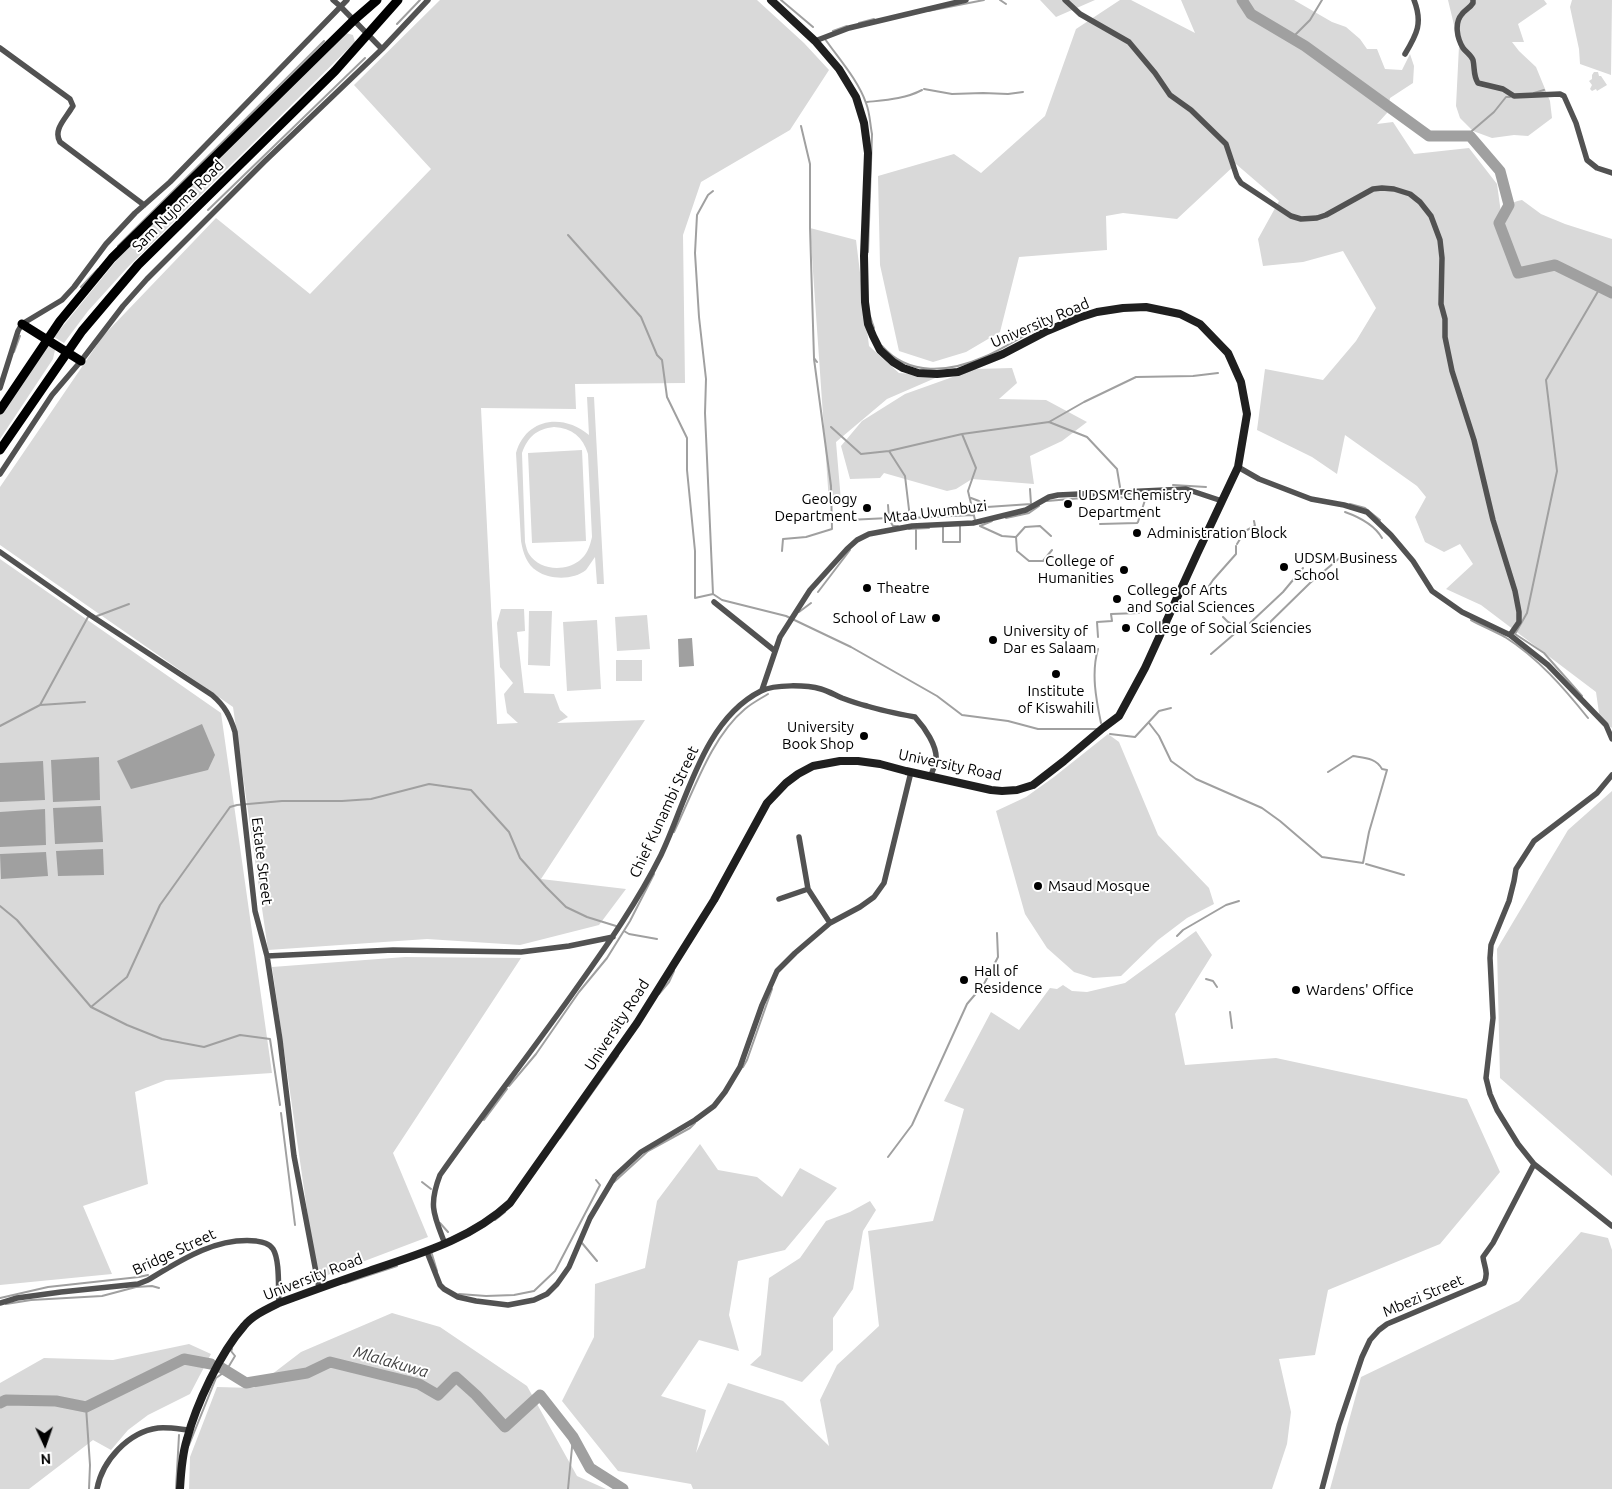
<!DOCTYPE html>
<style>
body{margin:0}
#map{position:relative;width:1612px;height:1489px;overflow:hidden;background:#fff;font-family:Ubuntu,sans-serif}
canvas{display:block}
.north{position:absolute;left:20px;top:1419px;width:50px;height:50px;-webkit-text-stroke:4px #fff;paint-order:stroke;rotate:177deg;font-size:14px;font-weight:700;line-height:20px;text-align:center;color:#000}
.north::after{content:'';display:block;margin:auto;width:18px;height:22px;background:#000;clip-path:polygon(50% 0,100% 100%,50% 72%,0 100%)}
</style>
<div id="map">
<canvas width="1612" height="1489"></canvas>
<div class="north">N</div>
</div>
<script>
const context = document.querySelector('canvas').getContext('2d');
context.lineJoin = 'round';
function fillPath(path, color) {
  context.fillStyle = color;
  context.fill(path, 'evenodd');
}
function trace(path, color, width, dash) {
  context.strokeStyle = color;
  context.lineWidth = width;
  context.lineCap = dash ? 'butt' : 'round';
  context.setLineDash(dash || []);
  context.stroke(path);
}
function drawText(font, color, halo, rows, align = 'center') {
  context.font = font + ' Ubuntu,sans-serif';
  context.lineWidth = 4;
  context.setLineDash([]);
  context.textBaseline = 'middle';
  context.strokeStyle = halo;
  context.fillStyle = color;
  for (const [text, x, y, turn = 0] of rows) {
    context.save();
    context.translate(x, y);
    context.rotate((+turn || 0) * Math.PI / 180);
    context.textAlign = isNaN(turn) ? turn : align;
    if (halo) context.strokeText(text, 0, 0);
    context.fillText(text, 0, 0);
    context.restore();
  }
}
const green = new Path2D(`
 M440,0H757L804,43L829,70L790,130L701,182L683,235L685,383L575,384L576,409L481,408L497,724L518,723L507,713L504,694L513,683L500,667L497,623L501,609H524L525,631L517,632L524,693L554,694L560,710L568,717L557,723L645,720L541,879L626,889L599,925L520,945L427,939L268,950L233,707L0,545V487L103,336L216,218L310,294L431,169L354,85Z
 M1040,0H1095L1056,17Z
 M1120,0H1131L1195,33L1181,0H1294L1332,22L1346,27L1360,39L1367,49H1377L1385,69L1402,70L1410,54L1414,66L1413,83L1390,98L1387,113L1377,124L1393,122L1414,154L1469,148L1497,184L1501,213C1507,205 1512,202 1522,200L1541,214L1565,224L1612,239V728L1600,720L1596,692L1481,605L1446,589L1473,564L1460,544L1444,552L1425,542L1415,517L1426,497L1417,486L1345,435L1337,474L1312,457L1257,430L1265,369L1323,380L1356,341L1376,308L1343,251L1303,262L1263,266L1258,239L1279,201L1236,164L1177,219L1123,213L1106,216L1107,250L1019,257L1000,332L966,352L933,362L899,351L880,265L878,176L954,154L981,173L1045,116L1076,29Z
 M1448,0H1544L1547,4L1518,24L1524,42H1512L1519,51L1536,67L1550,101L1552,118L1528,136L1514,135L1492,138L1473,131L1460,118L1456,106L1459,46Z
 M1572,0H1612L1611,75L1580,64L1579,49L1570,7Z
 M346,33L353,35L355,42L127,268L88,311L64,343L54,337L120,256Z
 M1594,72H1598L1599,76H1601L1607,85L1597,91L1596,89L1592,91L1590,89L1592,85L1589,81L1592,79V75Z
 M810,228L856,240L869,346L899,373L940,376L887,399L836,442L841,501L829,502Z
 M47,345H53L55,350L53,359L0,439V408Z
 M1012,368L1017,383L999,399L1046,400L1087,422L1062,441L1030,456L1034,484L972,479L956,489L947,491L884,473L880,478L850,479L841,446L862,421L905,394L975,369Z
 M587,397H594L604,584H597L595,557C592,561 589,566 586,570C574,580 550,580 537,571C527,565 523,553 521,541L516,453C526,418 563,413 589,435ZM554,427C572,428 583,437 588,454L592,537C590,546 587,555 579,561C564,572 539,570 529,554C527,551 526,546 525,542L522,453C528,437 536,429 554,427Z
 M582,450L586,541L532,543L528,453Z
 M0,559L221,713L272,1073L166,1080L135,1092L148,1184L83,1206L112,1274L0,1285Z
 M529,611H552L550,666L528,665Z
 M647,615L650,649L617,651L615,617Z
 M597,620L601,689L567,691L563,622Z
 M616,660H642V681H616Z
 M1108,734L1119,742L1158,835L1209,888L1214,904L1187,918L1158,940L1121,976L1093,978L1074,972L1047,948L1025,914L996,811L1026,797L1054,777Z
 M1612,791V1176L1500,1078L1497,949L1568,830Z
 M1196,931L1212,955L1175,1014L1185,1065L1276,1058L1467,1099L1500,1172L1440,1244L1328,1290L1315,1355L1279,1359L1291,1412L1287,1444L1272,1489H693L691,1484L618,1471L562,1401L594,1337L595,1284L645,1268L657,1201L700,1144L718,1170L757,1177L782,1197L800,1168L837,1188L785,1250L738,1261L729,1315L739,1351L699,1340L661,1396L706,1410L696,1453L728,1383L783,1401L829,1446L820,1400L837,1365L879,1326L868,1231L933,1221L964,1109L944,1101L991,1012L1019,1030L1050,988L1057,989L1063,985L1072,991L1087,992L1125,983Z
 M405,957L521,958L393,1153L428,1237L317,1279L272,967Z
 M870,1201L876,1210L863,1231L853,1289L833,1318V1350L802,1382L750,1365L761,1355L769,1278L800,1258L826,1221L850,1212Z
 M1581,1232L1608,1238L1612,1250V1489H1330L1361,1377L1519,1301Z
 M392,1313L440,1327L527,1386L577,1476L606,1489H189L190,1457L217,1387L254,1388L301,1352Z
 M189,1344L211,1354L190,1394L148,1415L128,1430L111,1450L93,1440L29,1489H0V1383L44,1358L113,1360Z`);
const water = new Path2D(`
 M692,638L694,666L679,667L678,639Z
 M202,724L215,755L208,770L131,789L117,761Z
 M99,757L100,800L53,802L51,760Z
 M43,761L45,800L0,802V763Z
 M101,806L103,842L55,844L53,808Z
 M45,809L46,845L0,847V812Z
 M103,849L104,875L58,876L56,851Z
 M46,852L48,876L1,879L0,854Z`);
const stream = new Path2D(`
 M781,0L813,27
 M1000,0L1006,4
 M928,11L984,0
 M859,23L874,19
 M397,24L420,0
 M833,31L847,26
 M1292,38L1310,20L1322,0
 M825,39C839,59 858,80 866,103C870,113 870,124 872,134L868,252
 M924,89L952,94L983,93L1008,94L1023,92
 M1534,93L1544,90
 M867,102C886,100 905,99 922,90
 M801,126L810,164V228L814,358L817,362
 M1466,136L1494,112L1506,97H1510
 M713,191L708,195L697,215L695,253L699,317L706,379L705,413L713,594
 M208,210L365,58
 M568,235L641,317L657,355L662,360L667,397L687,438V470L695,551V598L713,594L722,600L786,616L851,647L937,696L962,715L1008,721L1038,729H1097
 M118,246L324,41
 M81,287L98,269
 M870,316L874,328
 M882,346C909,377 950,372 984,357C1005,348 1024,334 1046,325
 M14,352L20,336
 M1049,422L1084,402L1136,377L1193,376L1218,373
 M831,427L861,454L889,451L962,434L1049,422L1087,437L1117,469L1120,487
 M962,434L976,468L968,491L975,520
 M889,451L905,476L910,518L973,515
 M1173,485L1206,487
 M971,498L979,501L987,507L1031,504L1030,489
 M1047,501L1094,497L1162,498
 M1350,504L1365,508L1380,520
 M1345,512C1359,517 1374,524 1382,538
 M1006,518L1029,513L1039,506
 M889,519L893,526H898
 M832,520L842,517L848,520L889,518L888,505
 M1100,524L1137,523L1138,522L1145,500
 M980,526L992,521
 M980,526L1002,536L1015,537
 M943,527V542H960V526
 M909,529L929,528
 M916,529V549
 M1051,536L1040,526L1025,527L1016,537L1017,551L1029,561H1043L1052,550
 M1237,544L1245,531L1255,526L1254,521
 M782,551L783,539L806,537L832,529L831,486L814,359
 M818,592L850,550
 M1212,595L1209,586L1213,580L1236,554V546
 M799,612L811,603
 M97,616L129,604
 M1223,617L1228,622L1243,630
 M1471,620C1482,626 1494,631 1505,637C1538,658 1564,688 1588,718
 M1250,623L1283,592L1303,568
 M1262,630L1310,583L1342,556L1350,554
 M1098,637L1097,622L1112,621L1111,614L1139,613
 M1098,649C1091,673 1096,699 1101,723
 M1211,654L1240,629L1245,627
 M1582,696L1544,653L1515,634L1527,613L1557,471L1546,380L1600,288
 M40,705L88,617
 M1149,723L1159,736L1171,761L1196,779L1262,808L1280,821L1322,857L1363,863L1369,832L1387,770L1382,769C1376,758 1365,758 1353,756L1328,772
 M0,726L40,705L85,702
 M1110,734L1135,737L1159,711L1171,708
 M674,832C693,793 711,737 745,709C752,703 760,699 768,694
 M1366,864L1404,875
 M0,906L17,920L91,1007L127,1025L162,1039L204,1047L240,1035L270,1039L280,1105
 M624,931L629,934L657,939
 M1177,936L1183,930L1226,905L1239,901
 M1206,979L1213,981L1217,987
 M659,994L669,982L674,971
 M91,1007L127,977L160,905L230,807L237,805L282,801H342L371,799L429,784L471,790L509,832L520,858L546,887L566,907L587,917L616,926
 M1230,1012L1232,1028
 M743,1067L747,1060L772,989
 M509,1086L536,1054L579,992L607,958L630,921L654,874
 M281,1113L295,1225
 M484,1120L507,1089
 M560,1138L618,1056
 M888,1157L912,1125L967,1004L984,984L998,957L997,933
 M422,1182L431,1189
 M614,1182L648,1151L690,1128L695,1123
 M495,1220L505,1212
 M440,1223L448,1232
 M582,1243L597,1261
 M431,1251L437,1271
 M345,1283L397,1266
 M459,1294L486,1296L514,1295L534,1291L555,1271L600,1185L596,1180
 M0,1298L48,1287L139,1277L148,1275
 M6,1304L31,1300L102,1296L136,1287L152,1286L159,1288
 M86,1407L90,1465L89,1489
 M189,1445L216,1378L226,1371L235,1356L231,1351L232,1349
 M176,1489L179,1435
 M568,1489L573,1437`);
const river = new Path2D(`
 M1242,0L1251,14L1305,46L1429,136H1470L1500,171L1509,205L1499,223L1518,273L1555,265L1612,293
 M220,1367L246,1383L307,1373L330,1362L419,1384L438,1395L456,1377L476,1395L505,1427L540,1395L573,1437L590,1468L623,1489
 M0,1403L6,1400L56,1401L86,1407L184,1359L211,1364`);
const street = new Path2D(`
 M333,0L340,6L382,49
 M1065,0L1080,14L1129,42L1155,73L1170,95L1191,110L1226,144L1237,177L1241,183L1291,216L1301,219L1317,218L1326,215L1373,189L1382,188L1394,189L1410,194L1420,202L1431,216L1440,240L1442,258L1441,304L1445,319V337L1452,371L1474,440L1493,520L1515,591L1519,612V622L1510,635
 M1473,0V3C1470,8 1465,10 1462,14C1454,23 1457,38 1463,48C1466,52 1471,55 1473,60C1475,69 1473,75 1478,83L1503,89L1514,96L1560,94L1564,96L1576,123L1587,160L1597,168L1612,173
 M815,41L849,28L966,0
 M0,48L70,99L73,106L71,109C65,119 53,130 60,142L144,205
 M1405,54C1417,34 1423,23 1414,0
 M0,388L18,331L22,324L62,300L74,287L106,244L135,213L170,182L347,0
 M1238,467L1259,479L1311,499L1344,505L1367,512L1391,535L1413,561L1432,591L1462,612L1510,635L1548,665L1606,725L1612,739
 M0,474L52,395L81,361L123,306L147,279L264,162L382,49L428,0
 M0,552L90,615L212,695C225,706 230,716 235,732L255,911L267,956L280,1040L294,1156L319,1288
 M714,602L775,651
 M762,690L780,637L810,590L847,549L857,540L869,534L912,526L973,523L1026,510L1049,497L1058,495L1186,489L1222,501
 M1612,775L1597,793L1534,841L1516,869L1514,881L1509,901L1491,945L1490,958L1493,1018L1486,1078L1490,1094L1497,1110L1518,1144L1534,1164L1612,1226
 M799,837L808,889L830,923
 M779,899L808,889
 M267,956L393,950L521,952L569,946L613,937
 M445,1244C434,1215 428,1206 440,1175C485,1111 533,1050 578,986C608,944 638,901 661,855C687,801 703,720 761,691C775,684 807,685 821,689C828,691 835,695 842,698C850,701 859,704 867,706C883,711 899,714 915,717C924,727 938,746 936,761C935,766 932,771 931,776
 M427,1252L440,1285L444,1289L458,1297L476,1301L508,1305L534,1300L547,1294L557,1284L569,1267L590,1218L615,1176L641,1152L695,1120L714,1106L725,1092L740,1067L762,1005L777,971L795,953L830,923L860,907L874,897L884,883L911,772
 M0,1303L17,1298L61,1292L138,1284L148,1280C181,1260 216,1237 256,1241C262,1242 269,1243 273,1249C280,1260 278,1288 279,1303
 M97,1489C102,1461 128,1432 158,1428C168,1427 179,1429 189,1430
 M1322,1489L1339,1425L1362,1357L1370,1340L1379,1330L1387,1324L1484,1283C1489,1273 1484,1266 1483,1257L1493,1243L1534,1164`);
const secondary = new Path2D(`
 M180,1489C181,1472 182,1455 187,1439C196,1405 220,1353 244,1326C253,1315 267,1309 279,1303C309,1292 339,1281 369,1271C419,1254 470,1240 510,1203L637,1023L714,900L767,803L786,783L798,774L813,766L840,761H858L880,764L906,771L991,790L1002,791L1017,790L1033,785L1064,761L1103,728L1119,716L1145,668L1197,554L1238,467L1247,414L1241,382L1228,353L1200,324L1180,314L1146,307L1123,308L1097,312L1078,318L1047,331L1003,354L958,372L937,374L918,373L903,368L893,362L880,350L873,336L868,324L865,302L864,256L868,153L864,123L856,97L839,69L815,41L771,0`);
const primary = new Path2D(`
 M22,324L81,361
 M0,410L60,321L112,258L354,20L377,0
 M0,450L82,331L138,265L335,71L398,0`);
const markers = [
 [1068,504,5,"#000"],
 [867,508,5,"#000"],
 [1137,533,5,"#000"],
 [1284,567,5,"#000"],
 [1124,570,5,"#000"],
 [867,588,5,"#000"],
 [1117,599,5,"#000"],
 [936,618,5,"#000"],
 [1126,628,5,"#000"],
 [993,640,5,"#000"],
 [1056,674,5,"#000"],
 [864,736,5,"#000"],
 [1038,886,5,"#000"],
 [964,980,5,"#000"],
 [1296,990,5,"#000"]
];
const streetNames = [
 ["Sam Nujoma Road",178,206,-45],
 ["University Road",1040,323,-23],
 ["Mtaa Uvumbuzi",935,512,-7],
 ["University Road",950,765,12],
 ["Chief Kunambi Street",664,812,-65],
 ["Estate Street",262,861,83],
 ["University Road",617,1025,-57],
 ["Bridge Street",174,1252,-25],
 ["University Road",313,1277,-21],
 ["Mbezi Street",1423,1296,-23]
];
const poiNames = [
 ["UDSM Chemistry",1078,495],
 ["Department",1078,512],
 ["Geology",857,499,"right"],
 ["Department",857,516,"right"],
 ["Administration Block",1147,533],
 ["UDSM Business",1294,558],
 ["School",1294,575],
 ["College of",1114,561,"right"],
 ["Humanities",1114,578,"right"],
 ["Theatre",877,588],
 ["College of Arts",1127,590],
 ["and Social Sciences",1127,607],
 ["School of Law",926,618,"right"],
 ["College of Social Sciencies",1136,628],
 ["University of",1003,631],
 ["Dar es Salaam",1003,648],
 ["Institute",1056,691,"center"],
 ["of Kiswahili",1056,708,"center"],
 ["University",854,727,"right"],
 ["Book Shop",854,744,"right"],
 ["Msaud Mosque",1048,886],
 ["Hall of",974,971],
 ["Residence",974,988],
 ["Wardens' Office",1306,990]
];
const waterNames = [
 ["Mlalakuwa",391,1362,16]
];
fillPath(green, '#d9d9d9');
fillPath(water, '#a0a0a0');
trace(stream, '#a0a0a0', 2);
trace(river, '#a0a0a0', 11);
trace(street, '#525252', 5.5);
trace(secondary, '#1f1f1f', 8);
trace(primary, '#000', 9);
for (const [x, y, r, color] of markers) {
  const dot = new Path2D();
  dot.arc(x, y, r, 0, 2 * Math.PI);
  context.fillStyle = color;
  context.fill(dot);
  trace(dot, '#fff', 2);
}
drawText('15px', '#000', '#fff', streetNames);
drawText('15px', '#000', '#fff', poiNames, 'left');
drawText('italic 16px', '#414141', '#fff', waterNames);
</script>
